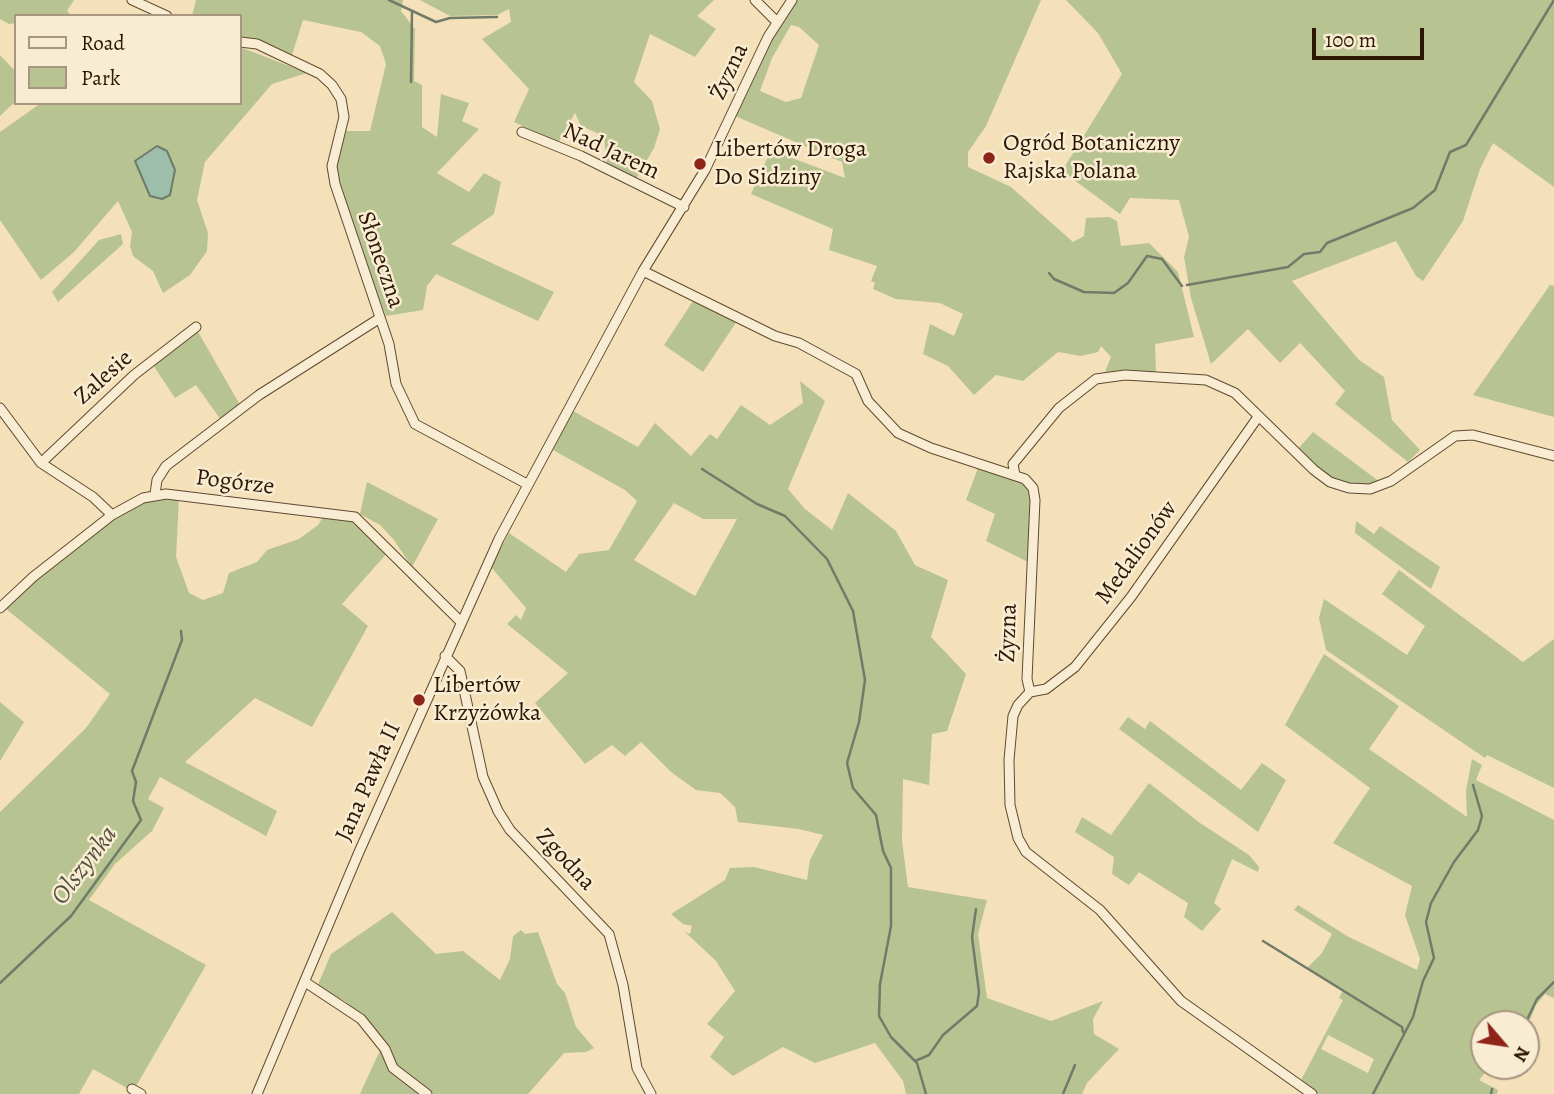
<!DOCTYPE html>
<html>
<head>
<meta charset="utf-8">
<style>
	body { margin:0 }
	#map { position:relative; width:1554px; height:1094px; overflow:hidden; background:#f4e1b9; font-family:Alegreya,serif }
	canvas { display:block }
	.legend { position:absolute; left:14px; top:14px; width:228px; height:91px; box-sizing:border-box; background:#f8ecd2; border:2px solid #a79680; margin:0; padding:9px 12px; list-style:none; font-size:21px; color:#2e1605 }
	.legend li { display:flex; align-items:center; gap:14px; height:35px }
	.legend b { width:35px; border:2px solid #a79680 }
	.north { position:absolute; left:1470px; top:1010px; width:70px; height:70px; box-sizing:border-box; background:#f8ecd2; border:2px solid #a79680; border-radius:50%; rotate:119deg; font-size:19px; font-weight:700; line-height:28px; text-align:center; color:#2e1605 }
	.north::after { content:''; display:block; margin:auto; width:24px; height:32px; background:#8f2418; clip-path:polygon(50% 0,100% 100%,50% 72%,0 100%) }
	.scale { position:absolute; left:1312px; top:28px; width:112px; height:32px; box-sizing:border-box; border:4px solid #2e1605; border-top:0; padding-left:9px; font-size:21px; line-height:24px; white-space:nowrap; color:#2e1605; -webkit-text-stroke:5px #f8ecd2; paint-order:stroke }
</style>
</head>
<body>
<div id="map">
<canvas width="1554" height="1094"></canvas>
<ul class="legend">
<li><b style="height:9px;background:#f8ecd2"></b>Road</li>
<li><b style="height:19px;background:#b8c392"></b>Park</li>
</ul>
<div class="north">N</div>
<div class="scale">100 m</div>
</div>
<script>
const context = document.querySelector('canvas').getContext('2d');
context.lineJoin = 'round';
function fillPath(path, color) {
  context.fillStyle = color;
  context.fill(path, 'evenodd');
}
function shape(rows) {
  const path = new Path2D();
  for (const r of rows) {
    path.moveTo(r[0], r[1]);
    for (let i = 2; i < r.length; i += 2) path.lineTo(r[i], r[i + 1]);
  }
  return path;
}
function trace(path, color, width, dash) {
  context.strokeStyle = color;
  context.lineWidth = width;
  context.lineCap = dash ? 'butt' : 'round';
  context.setLineDash(dash || []);
  context.stroke(path);
}
function write(font, color, halo, rows, align = 'center') {
  context.font = font + ' Alegreya,serif';
  context.lineWidth = 5;
  context.setLineDash([]);
  context.textBaseline = 'middle';
  context.strokeStyle = halo;
  context.fillStyle = color;
  for (const [text, x, y, turn = 0] of rows) {
    context.save();
    context.translate(x, y);
    context.rotate((+turn || 0) * Math.PI / 180);
    context.textAlign = isNaN(turn) ? turn : align;
    if (halo) context.strokeText(text, 0, 0);
    context.fillText(text, 0, 0);
    context.restore();
  }
}
const green = shape([
	[0,0,74,0,67,11,72,16,16,16,16,23,9,24,0,19],
	[196,0,403,0,401,11,415,29,414,81,422,85,422,127,437,137,441,94,469,103,462,121,479,129,437,173,469,192,484,173,501,182,494,214,451,244,554,292,538,321,436,274,427,286,423,310,386,316,338,191,336,167,344,131,370,131,386,64,380,46,361,32,303,20,291,58,240,39,240,16,192,16],
	[420,0,714,0,697,16,716,29,695,57,650,34,634,82,652,101,660,129,654,148,636,179,607,165,604,136,581,126,575,113,558,143,514,122,529,89,482,39,511,22,509,9,497,15,450,16],
	[795,0,1041,0,986,126,968,152,968,167,1011,187,1073,242,1084,236,1086,218,1109,217,1117,221,1121,246,1149,243,1178,272,1194,337,1155,344,1156,372,1105,372,1111,357,1101,346,1098,352,1081,356,1058,352,1023,381,996,375,974,395,948,366,923,354,930,324,954,336,963,314,940,303,896,299,873,289,875,283,871,281,877,266,829,250,833,229,751,194,771,150,845,178,842,162,735,116,765,53],
	[791,25,799,27,819,45,801,98,786,102,760,91,772,58],
	[1066,0,1554,0,1554,187,1493,143,1480,169,1463,221,1423,281,1416,276,1396,241,1292,281,1359,360,1384,377,1392,420,1420,450,1408,462,1335,404,1345,391,1300,343,1280,363,1248,329,1211,364,1191,298,1184,257,1189,237,1179,200,1130,198,1120,214,1062,171,1122,74,1098,33],
	[240,47,307,73,272,84,205,162,197,200,208,233,207,251,190,275,163,293,153,271,133,256,130,246,132,232,118,201,74,252,41,280,0,220,0,132,41,103,240,103],
	[0,55,16,72,16,101,0,116],
	[121,234,123,244,58,302,52,292,99,240],
	[1550,285,1554,286,1554,417,1473,395],
	[695,298,737,321,703,372,664,345],
	[197,330,240,405,221,420,196,385,175,398,153,365],
	[800,381,825,401,788,489,805,509,832,530,848,493,896,531,915,565,948,580,931,637,966,674,947,731,932,734,929,785,903,779,902,841,908,887,987,900,978,934,987,998,1051,1021,1103,1001,1093,1019,1094,1034,1119,1049,1087,1083,1082,1094,906,1094,903,1081,875,1043,815,1063,783,1047,733,1076,710,1057,724,1037,707,1024,735,991,716,961,684,931,690,934,692,926,683,924,671,914,725,880,730,868,754,867,807,880,810,860,823,835,799,829,738,822,735,807,720,793,696,790,671,772,641,742,625,756,612,745,585,764,535,703,568,673,507,624,516,615,521,620,526,608,491,567,509,533,566,572,579,554,609,550,637,501,625,490,553,450,573,411,638,447,655,423,691,456,710,434,717,439,741,405,770,425,803,403],
	[674,503,703,519,737,519,695,596,634,560],
	[1313,432,1380,482,1356,486,1331,478,1297,450],
	[978,468,1024,482,1029,490,1032,500,1028,562,986,541,995,514,966,500],
	[367,482,438,519,412,567,394,540,380,525,360,514],
	[152,498,179,498,176,557,189,593,203,600,223,593,229,573,257,562,267,550,299,539,318,525,323,517,348,518,370,532,388,552,342,604,368,626,312,727,255,698,185,762,277,811,266,836,160,777,148,799,164,808,152,831,115,864,89,900,206,965,135,1088,130,1084,127,1088,93,1069,79,1094,0,1094,0,812,86,728,110,694,5,608,12,599,107,522],
	[1356,521,1374,534,1380,526,1440,567,1431,589,1355,533],
	[1399,570,1523,662,1554,639,1554,788,1487,755,1485,758,1326,650,1319,618,1324,599,1407,655,1425,626,1382,594],
	[1324,654,1399,706,1369,749,1467,817,1466,791,1472,759,1482,765,1476,780,1554,820,1554,998,1545,994,1536,1005,1526,1030,1526,1024,1484,1024,1484,1066,1491,1066,1479,1080,1498,1090,1497,1094,1319,1094,1300,1082,1343,1000,1339,998,1343,990,1307,968,1322,953,1332,934,1294,910,1298,905,1347,936,1417,970,1420,959,1405,915,1412,886,1333,843,1370,788,1285,725],
	[1328,1035,1374,1059,1368,1073,1321,1049],
	[0,702,24,722,0,761],
	[1128,717,1145,729,1150,721,1241,790,1262,763,1286,780,1258,832,1119,729],
	[1149,783,1200,823,1249,855,1259,867,1258,872,1232,859,1214,903,1221,909,1202,931,1184,917,1188,903,1139,872,1129,885,1112,874,1114,857,1075,832,1082,817,1111,835],
	[392,912,436,954,463,951,500,980,510,959,513,936,521,930,525,934,538,932,557,984,565,993,576,1027,594,1048,586,1052,564,1053,528,1094,434,1094,403,1076,363,1017,345,1001,317,987,331,954],
	[381,1048,399,1079,424,1094,360,1094]
]);
const water = shape([
	[157,146,167,151,175,170,170,195,162,199,150,196,135,161,157,146]
]);
const stream = shape([
	[389,0,436,22,450,18,497,17],
	[411,82,412,12],
	[1049,273,1054,279,1084,292,1114,293,1128,283,1147,256,1162,259,1182,286],
	[1187,285,1288,267,1304,254,1320,252,1327,243,1413,208,1435,190,1450,152,1466,145,1554,0],
	[702,469,757,504,785,516,827,559,853,611,865,680,859,722,847,763,853,788,876,815,883,851,891,868,891,926,880,984,879,1016,891,1037,917,1063,926,1094],
	[1263,941,1402,1027,1403,1032],
	[0,983,71,916,141,820,133,801,136,782,132,771,182,640,181,631],
	[1525,1024,1537,999,1554,982],
	[915,1061,929,1055,943,1035,977,1006,979,992,972,937,976,909],
	[1063,1094,1075,1065],
	[1373,1094,1413,1017,1423,981,1434,958,1426,922,1431,903,1454,862,1478,830,1482,816,1473,785],
	[1491,1094,1492,1089]
]);
const minor = shape([
	[132,0,167,16],
	[755,0,777,22],
	[240,42,257,44,320,74,332,85,341,99,344,117,332,166,335,184,389,344,396,384,415,424,527,484],
	[522,132,581,156,684,207],
	[643,271,775,336,799,343,856,374,868,401,898,433,931,448,1025,479,1033,488,1035,500,1027,679,1030,692,1018,705,1013,716,1009,760,1010,805,1018,838,1026,852,1100,910,1181,1001,1312,1094],
	[0,408,41,463,93,497,112,515],
	[41,463,134,375,196,327],
	[1015,475,1013,464,1059,408,1096,379,1125,375,1206,380,1235,393,1314,470,1330,482,1349,488,1370,489,1391,481,1455,436,1473,435,1554,456],
	[155,494,157,480,166,466,259,395,380,318],
	[0,608,33,577,112,515,143,498,166,494,355,517,460,621],
	[445,656,460,671,483,777,498,811,510,830,609,934,623,985,637,1068,651,1094],
	[1030,692,1046,689,1075,667,1131,597,1258,417],
	[305,982,361,1019,385,1049,393,1068,427,1094],
	[132,1089,141,1094],
	[257,1094,359,852,499,539,643,271,705,170,768,37,792,0]
]);
const markers = [
	[989,158,7,"#8f2418"],
	[700,164,7,"#8f2418"],
	[419,700,7,"#8f2418"]
];
const streetNames = [
	["Żyzna",730,72,-65],
	["Nad Jarem",611,152,25],
	["Słoneczna",380,260,71],
	["Zalesie",104,378,-42],
	["Pogórze",235,483,7],
	["Medalionów",1137,553,-54],
	["Żyzna",1009,633,-88],
	["Jana Pawła II",369,782,-66],
	["Zgodna",565,860,47]
];
const poiNames = [
	["Ogród Botaniczny",1003,144],
	["Rajska Polana",1003,172],
	["Libertów Droga",714,150],
	["Do Sidziny",714,178],
	["Libertów",433,686],
	["Krzyżówka",433,714]
];
const waterNames = [
	["Olszynka",85,866,-53]
];
fillPath(green, '#b8c392');
fillPath(water, '#9cbeab');
trace(water, '#707b69', 2);
trace(stream, '#707b69', 2.5);
trace(minor, '#604932', 11);
trace(minor, '#f8ecd2', 9);
for (const [x, y, r, color] of markers) {
  const dot = new Path2D();
  dot.arc(x, y, r, 0, 2 * Math.PI);
  context.fillStyle = color;
  context.fill(dot);
  trace(dot, '#f8ecd2', 2.5);
}
write('24px', '#2e1605', '#f8ecd2', streetNames);
write('24px', '#2e1605', '#f8ecd2', poiNames, 'left');
write('italic 26px', '#54513f', '#f8ecd2', waterNames);
</script>
</body>
</html>
